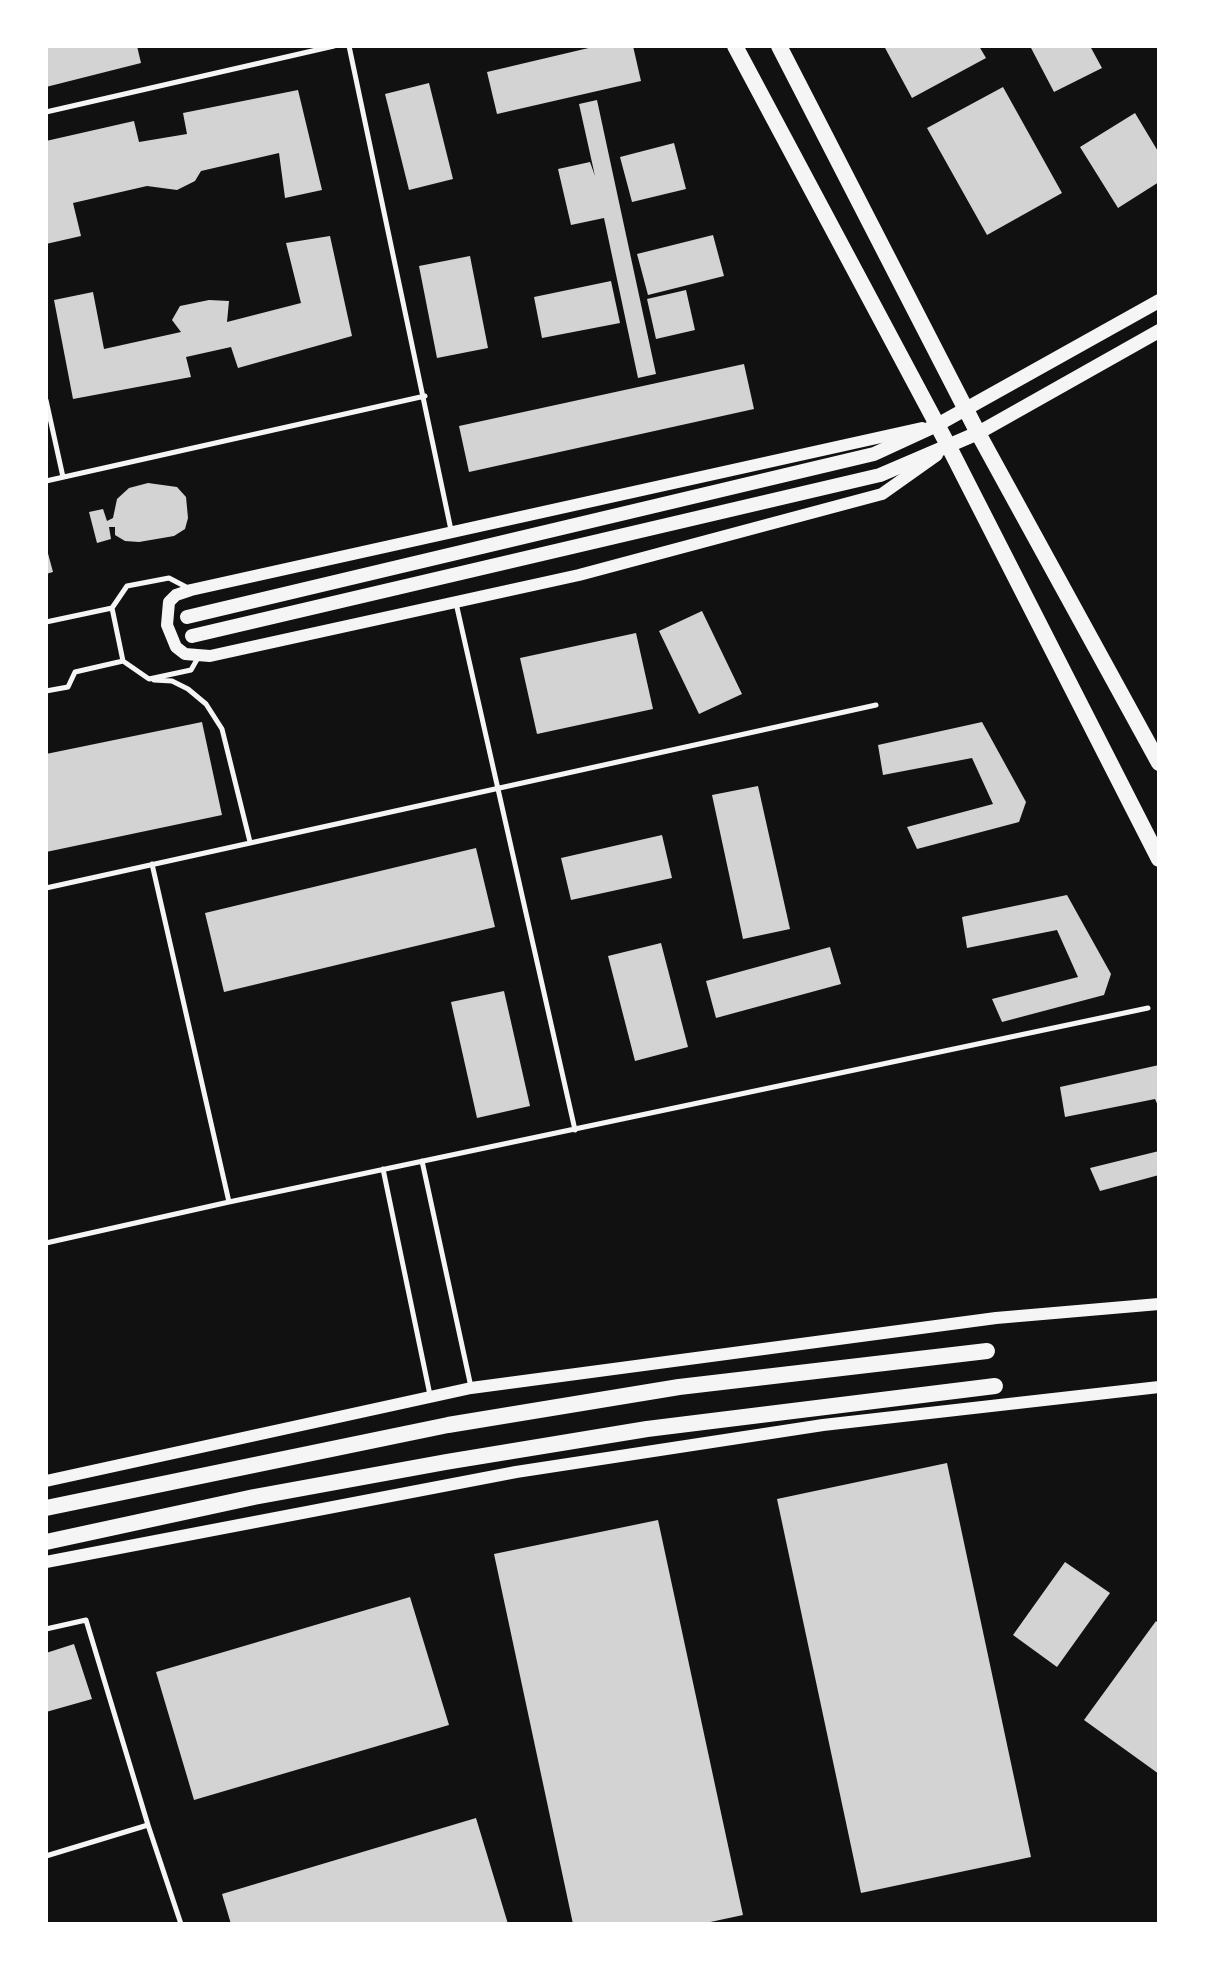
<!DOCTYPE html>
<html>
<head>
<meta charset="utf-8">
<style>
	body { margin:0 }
	#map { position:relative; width:1205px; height:1970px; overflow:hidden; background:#111; font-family:Raleway,sans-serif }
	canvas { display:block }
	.frame { position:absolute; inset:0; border:48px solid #fff; pointer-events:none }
</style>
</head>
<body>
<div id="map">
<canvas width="1205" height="1970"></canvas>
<div class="frame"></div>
</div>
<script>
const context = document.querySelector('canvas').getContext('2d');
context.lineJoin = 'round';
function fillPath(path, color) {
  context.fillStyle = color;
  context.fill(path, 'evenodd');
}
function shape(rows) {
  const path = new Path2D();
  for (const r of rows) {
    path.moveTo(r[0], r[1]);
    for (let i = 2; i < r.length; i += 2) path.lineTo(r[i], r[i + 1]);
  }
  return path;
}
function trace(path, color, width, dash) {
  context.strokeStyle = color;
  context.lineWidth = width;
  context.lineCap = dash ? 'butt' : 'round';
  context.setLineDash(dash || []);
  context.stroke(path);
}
const building = shape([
	[46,46,137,46,141,63,46,87],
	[597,46,633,46,641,81,497,114,487,72],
	[884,46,979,46,986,58,912,98],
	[1030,46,1090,46,1102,68,1054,92],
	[429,83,453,179,409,190,385,94],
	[1003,87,1062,193,987,235,927,128],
	[298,90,322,190,285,198,279,153,201,171,195,181,177,190,147,186,73,203,81,236,46,244,46,141,134,121,139,142,187,134,183,113],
	[597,100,656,374,638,378,604,218,571,225,558,169,590,162,595,176,579,104],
	[1135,113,1159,153,1159,182,1118,208,1080,147],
	[674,143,686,189,632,202,620,157],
	[713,235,724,276,648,295,637,254],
	[330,236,352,336,238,368,231,347,186,357,191,377,73,399,54,300,93,292,104,349,181,332,172,320,180,306,209,300,229,301,227,322,301,303,286,243],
	[470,256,488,348,437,358,419,266],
	[611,281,620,323,542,338,534,297],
	[686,290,695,330,656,339,647,299],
	[744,364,754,409,469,472,459,426],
	[148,483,177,487,186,497,188,518,185,529,174,536,139,542,125,541,115,535,115,527,109,527,111,539,97,543,89,512,103,509,107,521,113,518,117,499,129,488],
	[46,546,53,572,46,574],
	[702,611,742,694,699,714,659,631],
	[636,633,653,709,537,734,520,658],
	[202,722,222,815,46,852,46,754],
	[982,722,1026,802,1019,822,917,849,907,827,993,804,972,758,883,775,878,745],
	[758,786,790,929,743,939,712,795],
	[662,835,672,878,571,900,561,858],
	[476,848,495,927,224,992,205,913],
	[1067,895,1111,974,1104,995,1002,1022,992,999,1078,977,1057,930,967,948,962,917],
	[661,943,688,1047,635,1061,608,956],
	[830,947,841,984,716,1018,706,981],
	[504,991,530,1106,477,1118,451,1002],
	[1159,1065,1159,1108,1155,1099,1065,1117,1060,1087],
	[1159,1151,1159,1175,1100,1191,1090,1168],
	[947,1463,1031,1857,861,1893,777,1499],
	[658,1520,743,1915,701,1924,573,1924,494,1554],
	[1065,1562,1110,1593,1057,1667,1013,1635],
	[410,1597,449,1725,194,1800,156,1672],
	[1156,1621,1159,1624,1159,1774,1084,1720],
	[74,1644,92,1699,46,1712,46,1653],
	[476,1818,508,1924,231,1924,222,1894]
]);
const service = shape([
	[349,46,451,530],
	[46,112,334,46],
	[46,400,63,477],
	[46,481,425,396],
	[190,589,169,578,127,586,112,608,123,661,149,679,191,670,199,656],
	[456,603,575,1130],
	[46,622,112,608],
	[154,680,172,681,188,689,206,704,222,729,250,842],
	[46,691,68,687,75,672,123,661],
	[152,864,229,1202],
	[46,888,876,705],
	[422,1161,471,1387],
	[383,1169,430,1395],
	[46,1243,229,1202,1148,1008],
	[46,1629,86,1620,148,1825,46,1856],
	[148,1825,181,1924]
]);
const tertiary = shape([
	[922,428,191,590,176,595,169,602,167,625,176,647,185,654,210,656,579,575,882,494,937,455],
	[46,1481,471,1388,996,1318,1159,1304],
	[46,1562,516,1472,823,1425,1159,1387]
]);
const secondary = shape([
	[187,617,874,454,937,425,1159,301],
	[192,636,880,475,978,433,1159,331]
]);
const primary = shape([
	[735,46,949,447,1159,859],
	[779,46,978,433,1159,763],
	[46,1508,448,1425,679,1387,987,1351],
	[46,1542,254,1497,446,1462,647,1429,995,1386]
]);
fillPath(building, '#d3d3d3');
trace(service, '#f5f5f5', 5);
trace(tertiary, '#f5f5f5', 12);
trace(secondary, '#f5f5f5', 14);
trace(primary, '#f5f5f5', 16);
</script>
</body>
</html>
